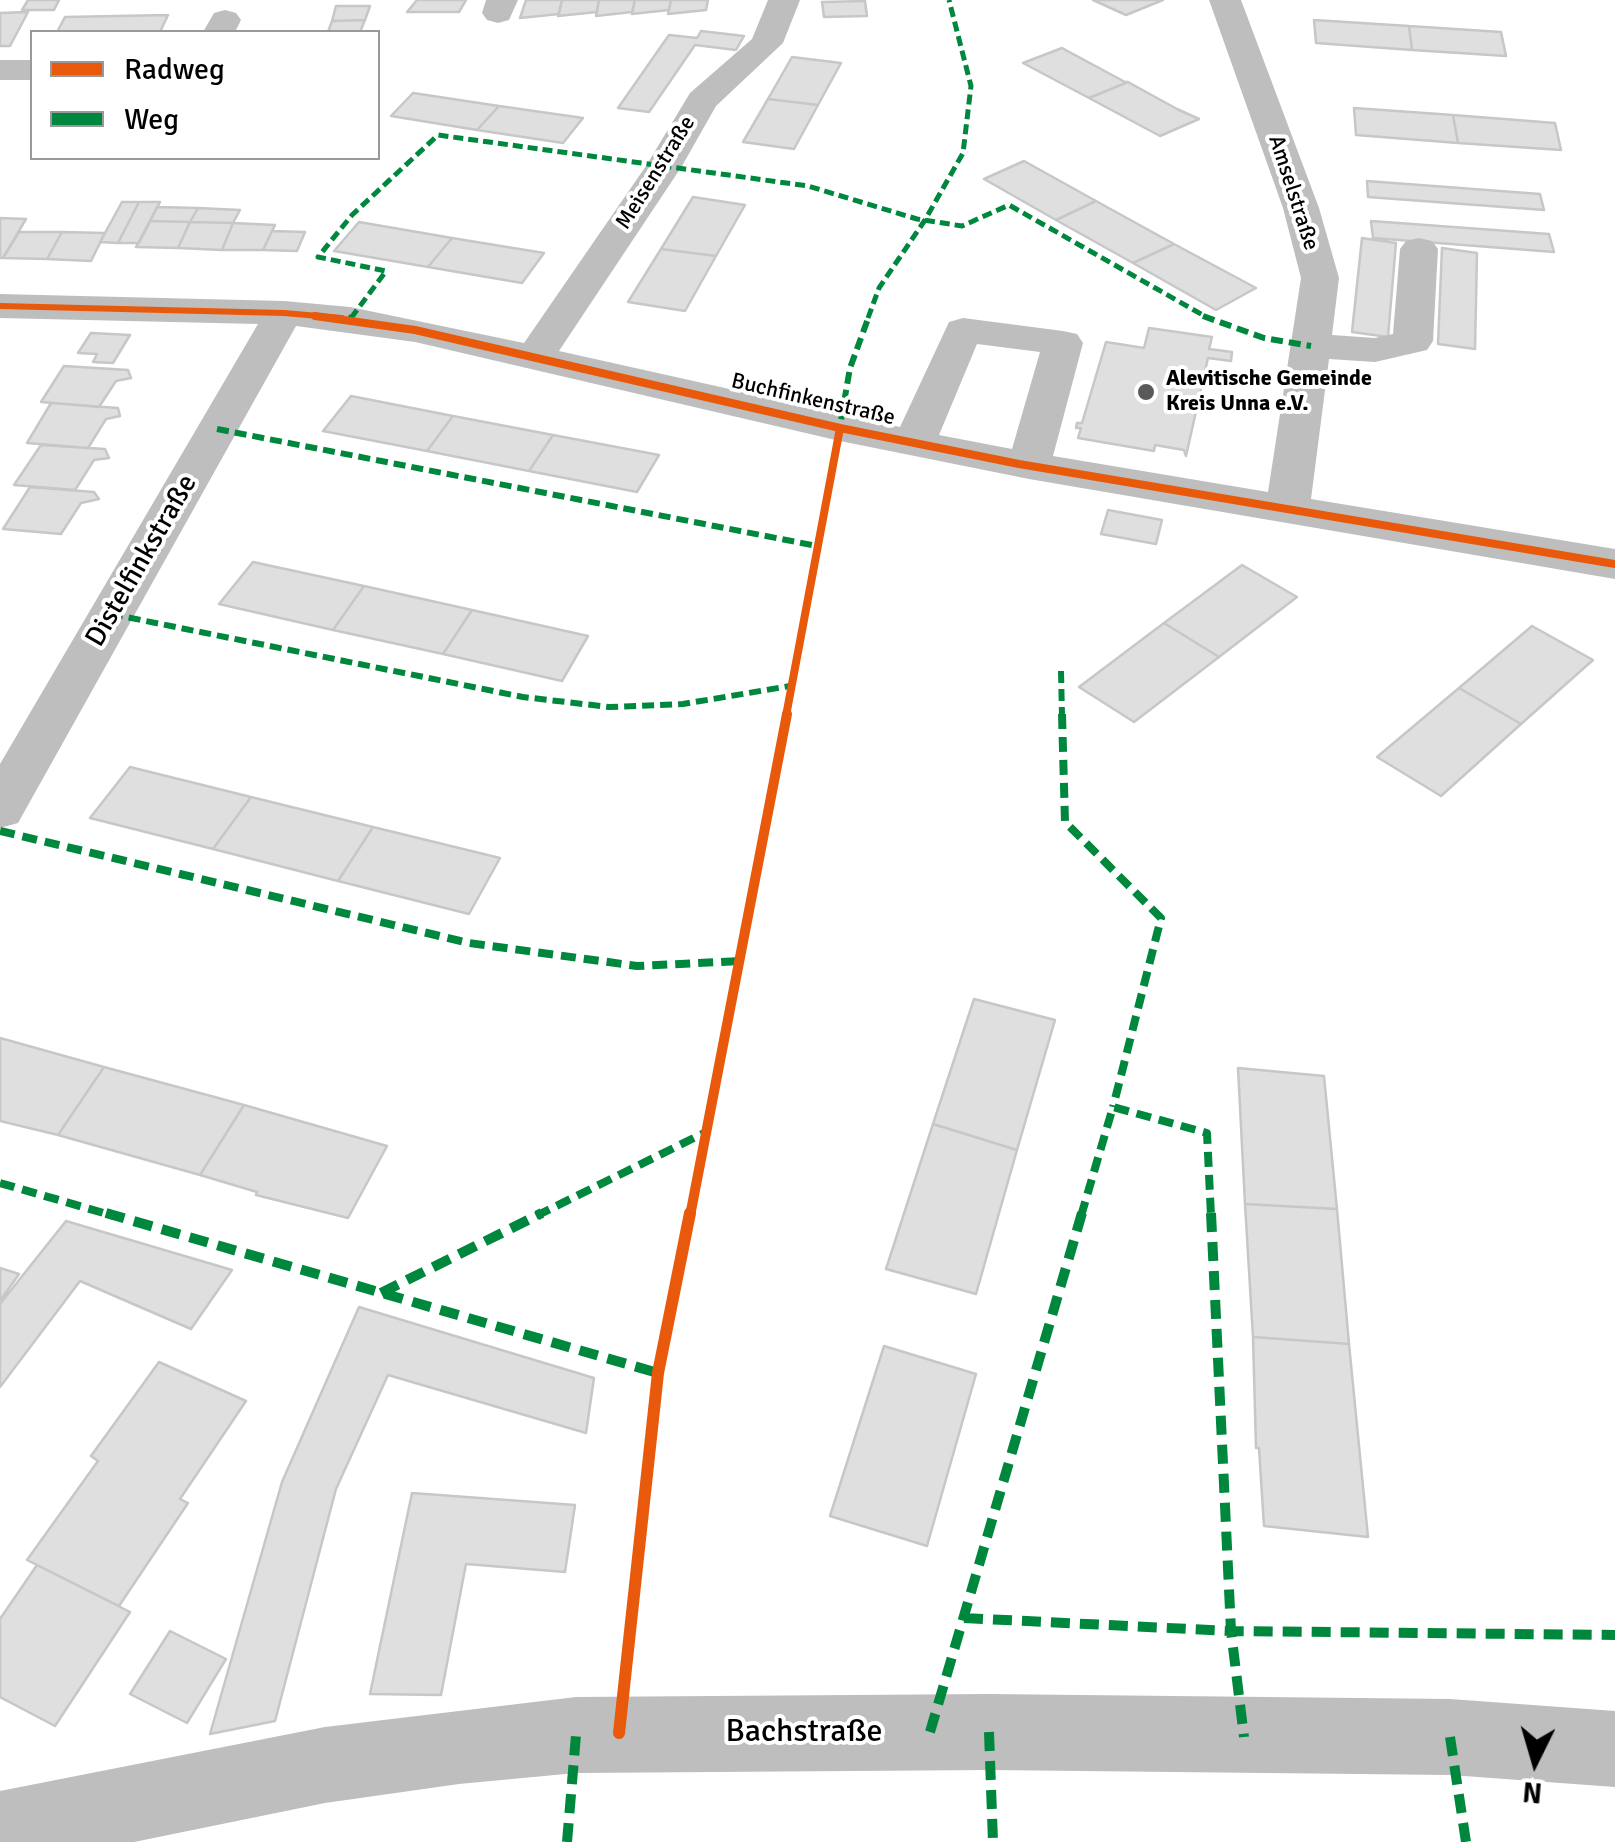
<!DOCTYPE html>
<html>
<head>
<meta charset="utf-8">
<style>
	body { margin:0 }
	#map { position:relative; width:1615px; height:1842px; overflow:hidden; background:#fff; font-family:Signika,sans-serif }
	canvas { display:block }
	.legend { position:absolute; left:30px; top:30px; width:350px; height:130px; box-sizing:border-box; background:#fff; border:2px solid #999; margin:0; padding:12px 18px; list-style:none; font-size:30px; color:#000 }
	.legend li { display:flex; align-items:center; gap:20px; height:50px }
	.legend b { width:50px; border:2px solid #999 }
	.north { position:absolute; left:1485px; top:1712px; width:100px; height:100px; -webkit-text-stroke:8px #fff; paint-order:stroke; rotate:185deg; font-size:28px; font-weight:700; line-height:40px; text-align:center; color:#000 }
	.north::after { content:''; display:block; margin:auto; width:35px; height:45px; background:#000; clip-path:polygon(50% 0,100% 100%,50% 72%,0 100%) }
</style>
</head>
<body>
<div id="map">
<canvas width="1615" height="1842"></canvas>
<ul class="legend">
<li><b style="height:12px;background:#e8590c"></b>Radweg</li>
<li><b style="height:12px;background:#00873e"></b>Weg</li>
</ul>
<div class="north">N</div>
</div>
<script>
const context = document.querySelector('canvas').getContext('2d');
context.lineJoin = 'round';
function fillPath(path, color) {
  context.fillStyle = color;
  context.fill(path, 'evenodd');
}
function shape(rows) {
  const path = new Path2D();
  for (const r of rows) {
    path.moveTo(r[0], r[1]);
    for (let i = 2; i < r.length; i += 2) path.lineTo(r[i], r[i + 1]);
  }
  return path;
}
function trace(path, color, width, dash) {
  context.strokeStyle = color;
  context.lineWidth = width;
  context.lineCap = dash ? 'butt' : 'round';
  context.setLineDash(dash || []);
  context.stroke(path);
}
function write(font, color, halo, rows, align = 'center') {
  context.font = font + ' Signika,sans-serif';
  context.lineWidth = 8;
  context.setLineDash([]);
  context.textBaseline = 'middle';
  context.strokeStyle = halo;
  context.fillStyle = color;
  for (const [text, x, y, turn = 0] of rows) {
    context.save();
    context.translate(x, y);
    context.rotate((+turn || 0) * Math.PI / 180);
    context.textAlign = isNaN(turn) ? turn : align;
    if (halo) context.strokeText(text, 0, 0);
    context.fillText(text, 0, 0);
    context.restore();
  }
}
const building = shape([
	[28,0,59,0,54,10,22,10,28,0],
	[417,0,466,0,459,12,407,12,417,0],
	[526,0,562,0,559,14,520,18,526,0],
	[562,0,599,0,597,12,558,16,562,0],
	[599,0,635,0,632,12,596,16,599,0],
	[635,0,671,0,669,10,632,14,635,0],
	[671,0,708,0,706,10,668,14,671,0],
	[1093,0,1163,0,1126,15,1093,0],
	[865,1,867,16,824,17,822,2,865,1],
	[336,6,370,6,365,20,332,21,336,6],
	[28,12,10,46,0,46,0,13,28,12],
	[168,15,160,32,57,32,65,17,168,15],
	[365,20,360,32,328,32,332,21,365,20],
	[1314,20,1409,26,1412,50,1316,43,1314,20],
	[1409,26,1501,32,1506,56,1412,50,1409,26],
	[701,31,744,36,736,50,695,45,649,112,618,108,669,35,697,38,701,31],
	[1062,48,1125,82,1128,82,1089,98,1023,63,1062,48],
	[792,57,841,63,818,105,768,99,792,57],
	[1128,82,1177,109,1199,119,1160,136,1089,98,1128,82],
	[413,93,499,106,477,130,391,116,413,93],
	[768,99,818,105,794,149,743,142,768,99],
	[499,106,583,118,563,143,477,130,499,106],
	[1354,108,1453,115,1458,143,1356,135,1354,108],
	[1453,115,1555,123,1561,150,1458,143,1453,115],
	[1024,161,1096,201,1056,220,984,179,1024,161],
	[1367,181,1540,194,1544,210,1368,197,1367,181],
	[693,197,745,205,716,256,661,249,693,197],
	[1096,201,1174,244,1133,263,1056,220,1096,201],
	[122,202,139,202,118,243,100,242,122,202],
	[139,202,160,202,139,243,118,243,139,202],
	[157,207,198,208,190,222,150,221,157,207],
	[198,208,240,210,233,223,190,222,198,208],
	[0,218,26,219,3,258,0,258,0,218],
	[150,221,190,222,178,248,136,247,150,221],
	[1371,221,1549,234,1554,252,1373,238,1371,221],
	[190,222,233,223,222,250,178,248,190,222],
	[359,222,452,238,428,267,334,251,359,222],
	[233,223,275,225,263,250,222,250,233,223],
	[272,231,305,232,297,251,263,250,272,231],
	[19,232,62,232,47,259,3,258,19,232],
	[62,232,105,233,91,261,47,259,62,232],
	[452,238,544,253,522,283,428,267,452,238],
	[1362,238,1396,243,1388,337,1352,332,1362,238],
	[1174,244,1256,288,1216,310,1133,263,1174,244],
	[1442,248,1477,253,1475,349,1438,344,1442,248],
	[661,249,716,256,685,311,628,302,661,249],
	[1149,328,1212,337,1209,349,1232,352,1231,361,1208,358,1186,456,1184,450,1155,445,1154,451,1078,438,1081,428,1076,428,1077,423,1082,423,1106,342,1144,348,1149,328],
	[91,333,130,335,113,363,93,362,97,354,78,353,91,333],
	[64,366,128,370,131,378,116,381,99,407,41,402,64,366],
	[351,396,453,416,427,451,323,431,351,396],
	[51,403,118,408,120,416,106,419,88,448,27,443,51,403],
	[453,416,553,435,529,471,427,451,453,416],
	[553,435,659,455,637,492,529,471,553,435],
	[41,445,105,449,109,458,94,460,75,490,14,485,41,445],
	[30,487,94,492,99,499,81,503,61,534,3,529,30,487],
	[1108,510,1162,520,1156,544,1101,534,1108,510],
	[253,562,364,586,333,630,219,604,253,562],
	[1242,565,1297,597,1219,657,1164,623,1242,565],
	[364,586,472,610,443,654,333,630,364,586],
	[472,610,588,636,562,681,443,654,472,610],
	[1164,623,1219,657,1134,722,1079,687,1164,623],
	[1532,626,1593,660,1521,724,1459,688,1532,626],
	[1459,688,1521,724,1441,796,1377,757,1459,688],
	[130,767,251,797,213,849,90,818,130,767],
	[251,797,373,827,338,881,213,849,251,797],
	[373,827,500,858,469,914,338,881,373,827],
	[974,999,1055,1020,1017,1150,933,1124,974,999],
	[0,1038,104,1067,58,1135,0,1121,0,1038],
	[104,1067,244,1105,200,1175,58,1135,104,1067],
	[1238,1068,1324,1076,1337,1209,1245,1204,1238,1068],
	[244,1105,387,1146,348,1218,256,1195,257,1192,200,1175,244,1105],
	[933,1124,1017,1150,976,1294,886,1269,933,1124],
	[1245,1204,1337,1209,1349,1344,1253,1337,1245,1204],
	[66,1221,232,1270,191,1329,80,1281,0,1387,0,1304,66,1221],
	[0,1268,19,1274,0,1301,0,1268],
	[359,1307,594,1378,586,1433,388,1375,336,1489,275,1721,210,1734,282,1482,359,1307],
	[1253,1337,1349,1344,1368,1537,1264,1526,1259,1448,1256,1448,1253,1337],
	[884,1346,976,1374,927,1546,830,1516,884,1346],
	[159,1362,246,1401,180,1499,188,1503,119,1606,27,1560,98,1461,91,1456,159,1362],
	[412,1493,575,1505,565,1572,466,1564,441,1695,370,1694,412,1493],
	[37,1565,130,1612,55,1726,0,1697,0,1619,37,1565],
	[170,1631,226,1659,187,1723,130,1694,170,1631]
]);
const minor = shape([
	[486,0,518,0,509,20,498,23,487,20,482,13,486,0],
	[768,0,800,0,783,43,716,106,682,166,559,351,900,427,949,322,963,318,1063,331,1077,334,1083,343,1053,456,1268,492,1301,278,1283,208,1209,0,1241,0,1319,208,1339,278,1332,335,1375,338,1393,334,1400,249,1406,241,1419,238,1432,241,1438,249,1433,341,1427,350,1375,362,1329,359,1311,499,1615,549,1615,579,1029,479,840,441,415,342,296,326,18,823,0,828,0,764,258,324,0,318,0,294,284,301,350,307,524,343,646,166,690,93,752,39,768,0],
	[977,344,1040,352,1012,449,939,435,977,344],
	[225,10,236,13,241,20,235,32,203,32,214,13,225,10],
	[0,60,32,60,32,80,0,80,0,60],
	[989,1694,1450,1699,1615,1711,1615,1787,1450,1775,989,1770,576,1773,459,1784,325,1803,134,1842,0,1842,0,1791,325,1727,576,1697,989,1694]
]);
const quietFar3 = shape([
	[351,318,386,271,318,257,352,215,438,135,808,186,917,219,962,226,1009,205,1208,318],
	[868,318,879,288,925,220,963,153,971,86,949,0]
]);
const quietFar2 = shape([
	[1203,316,1264,338,1311,346],
	[350,319,352,316],
	[217,429,817,546],
	[838,437,850,368,869,316],
	[111,614,523,697,609,707,683,704,790,686],
	[1061,671,1062,716]
]);
const quietFar1 = shape([
	[1062,714,1065,822,1161,918,1113,1107],
	[0,831,469,943,637,966,740,961],
	[0,1183,114,1216],
	[536,1216,706,1132],
	[1081,1216,1113,1107,1207,1133,1211,1216]
]);
const quiet = shape([
	[106,1213,658,1373],
	[1211,1213,1231,1631,1244,1737],
	[381,1293,542,1213],
	[964,1618,1231,1631,1615,1635],
	[930,1732,1082,1213],
	[989,1732,993,1842],
	[1450,1737,1466,1842],
	[567,1842,576,1735]
]);
const cyclewayFar3 = shape([
	[0,306,284,313,342,318]
]);
const cyclewayFar2 = shape([
	[315,316,415,330,840,428,1019,464,1615,564],
	[786,716,840,428]
]);
const cyclewayFar1 = shape([
	[690,1216,787,714]
]);
const cycleway = shape([
	[619,1733,658,1373,690,1213]
]);
const markers = [
	[1146,392,10,"#595959"]
];
const farStreetnames = [
	["Meisenstraße",656,173,-58],
	["Amselstraße",1293,193,72],
	["Buchfinkenstraße",813,400,13]
];
const farPoinames = [
	["Alevitische Gemeinde",1166,379],
	["Kreis Unna e.V.",1166,404]
];
const streetNames = [
	["Distelfinkstraße",142,561,-60]
];
const nearStreetnames = [
	["Bachstraße",804,1733]
];
fillPath(building, '#dfdfdf');
trace(building, '#c7c7c7', 2.5);
fillPath(minor, '#bebebe');
trace(quietFar3, '#00873e', 5, [10, 5]);
trace(quietFar2, '#00873e', 6, [12, 6]);
trace(quietFar1, '#00873e', 8, [15, 8]);
trace(quiet, '#00873e', 10, [19, 10]);
trace(cyclewayFar3, '#e8590c', 6);
trace(cyclewayFar2, '#e8590c', 8);
trace(cyclewayFar1, '#e8590c', 10);
trace(cycleway, '#e8590c', 12);
for (const [x, y, r, color] of markers) {
  const dot = new Path2D();
  dot.arc(x, y, r, 0, 2 * Math.PI);
  context.fillStyle = color;
  context.fill(dot);
  trace(dot, '#fff', 4);
}
write('22px', '#000', '#fff', farStreetnames);
write('bold 22px', '#000', '#fff', farPoinames, 'left');
write('28px', '#000', '#fff', streetNames);
write('32px', '#000', '#fff', nearStreetnames);
</script>
</body>
</html>
